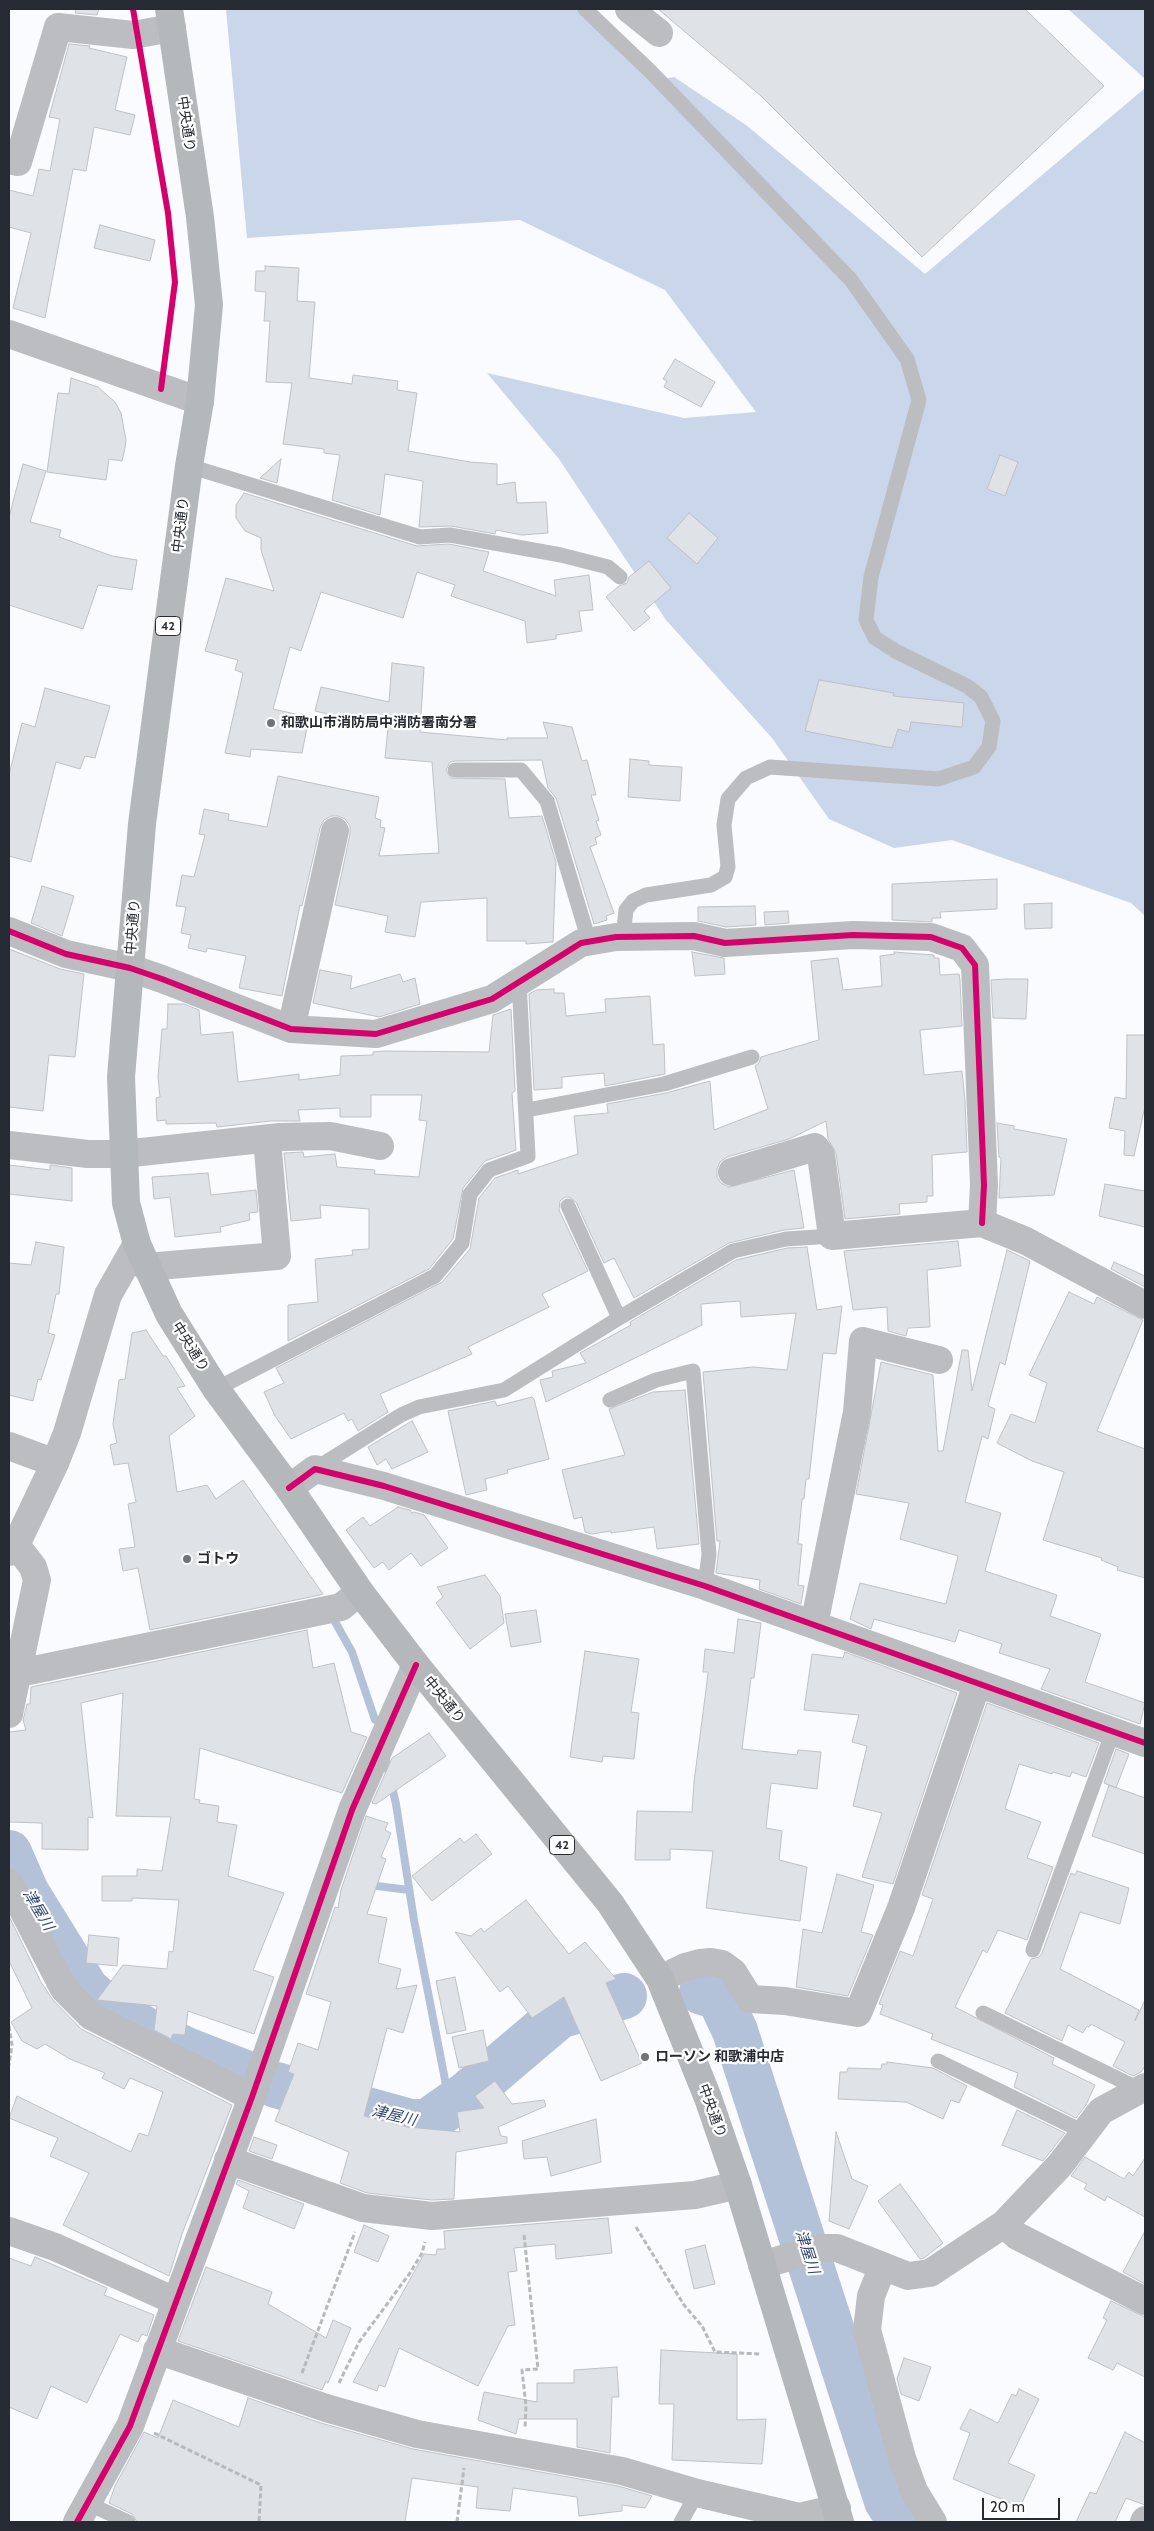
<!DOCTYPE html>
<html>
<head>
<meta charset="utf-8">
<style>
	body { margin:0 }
	#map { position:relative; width:1154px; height:2531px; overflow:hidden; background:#f9fbfe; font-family:Cabin,sans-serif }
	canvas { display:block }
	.frame { position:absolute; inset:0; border:10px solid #262b33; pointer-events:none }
	.scale { position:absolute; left:982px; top:2498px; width:78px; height:22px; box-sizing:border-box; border:2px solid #262b33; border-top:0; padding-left:6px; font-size:15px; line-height:18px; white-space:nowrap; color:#262b33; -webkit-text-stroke:4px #fff; paint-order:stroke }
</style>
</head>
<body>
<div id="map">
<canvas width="1154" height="2531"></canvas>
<div class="frame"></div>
<div class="scale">20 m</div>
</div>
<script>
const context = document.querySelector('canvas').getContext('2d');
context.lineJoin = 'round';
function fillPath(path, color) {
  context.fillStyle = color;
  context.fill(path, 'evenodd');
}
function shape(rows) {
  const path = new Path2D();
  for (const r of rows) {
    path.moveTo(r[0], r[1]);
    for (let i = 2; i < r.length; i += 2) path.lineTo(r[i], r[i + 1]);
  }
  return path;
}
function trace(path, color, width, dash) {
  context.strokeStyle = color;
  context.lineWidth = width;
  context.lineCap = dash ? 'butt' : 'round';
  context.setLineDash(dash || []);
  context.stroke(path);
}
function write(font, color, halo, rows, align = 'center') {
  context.font = font + ' Cabin,"Noto Sans JP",sans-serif';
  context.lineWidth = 4.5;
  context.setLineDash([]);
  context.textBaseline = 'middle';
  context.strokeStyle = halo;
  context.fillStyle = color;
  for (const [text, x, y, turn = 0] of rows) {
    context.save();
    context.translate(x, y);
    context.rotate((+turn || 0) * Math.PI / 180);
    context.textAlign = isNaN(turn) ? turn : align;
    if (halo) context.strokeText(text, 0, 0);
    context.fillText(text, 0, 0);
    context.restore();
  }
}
const forest = shape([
	[226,9,579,9,650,81,674,77,746,125,925,274,1145,88,1145,916,1131,903,952,840,894,848,829,819,772,738,666,620,559,459,487,373,684,418,756,412,665,290,520,220,247,238],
	[1068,9,1145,9,1145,79]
]);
const stream = shape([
	[334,1620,352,1652,375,1720],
	[386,1761,396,1804,414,1920,446,2085,467,2094],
	[369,1885,409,1890]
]);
const river = shape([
	[9,1853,26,1892,86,1989,106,2007,149,2032,186,2050,245,2073],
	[702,1992,719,1997,735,2031,887,2501,901,2522],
	[276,2085,410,2122,427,2122,467,2094,559,2016,624,1996]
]);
const building = shape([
	[76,9,99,9,97,15,75,13,76,9],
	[658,9,1025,9,1104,86,922,257,761,96,658,9],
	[69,44,90,46,89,48,127,57,115,110,135,115,130,135,94,127,86,171,73,169,45,318,13,308,31,233,9,227,9,190,33,196,39,169,50,171,60,119,49,117,69,44],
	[100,225,155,240,150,261,94,248,100,225],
	[265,266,299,268,297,301,315,302,309,378,352,384,353,375,398,381,397,390,417,393,408,451,470,462,497,464,497,485,515,482,517,503,546,502,548,533,522,535,496,530,495,534,451,526,419,527,423,481,385,474,380,515,332,500,340,455,324,453,324,449,283,444,292,383,266,382,270,321,264,321,266,292,255,291,256,271,265,271,265,266],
	[675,359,715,382,701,407,664,387,667,381,663,379,675,359],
	[71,378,98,387,115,402,121,413,126,440,125,448,122,461,109,459,106,480,47,472,58,393,69,394,71,378],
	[1000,455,1018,462,1005,496,987,489,1000,455],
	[281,459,277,483,260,478,281,459],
	[23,464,46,471,30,522,61,530,59,537,112,556,137,560,132,590,98,585,83,629,9,605,9,517,23,464],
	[244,493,417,546,449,544,489,552,483,571,556,596,554,580,589,575,593,610,579,611,582,631,556,635,556,639,527,643,525,621,451,596,455,585,417,572,403,618,321,592,301,651,290,647,273,709,309,717,302,753,251,749,250,757,225,753,243,673,235,670,238,660,205,651,226,578,274,591,261,550,261,538,245,531,236,518,236,505,244,493],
	[689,513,718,538,697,564,667,538,689,513],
	[649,561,671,588,644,611,650,618,634,631,606,597,619,586,627,583,629,577,649,561],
	[392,663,424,667,420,732,507,740,507,738,548,738,543,722,572,727,582,761,587,760,596,795,591,795,599,820,596,821,601,835,595,838,597,844,590,847,614,913,606,916,607,920,594,924,556,798,548,788,542,760,455,761,450,762,446,770,451,778,505,779,509,818,542,816,556,862,553,942,526,944,526,941,487,941,487,898,421,902,415,937,385,932,388,916,335,905,350,834,350,826,345,819,338,816,331,816,324,820,320,828,302,906,300,905,282,996,239,988,246,956,207,948,206,952,188,948,191,935,181,933,186,907,176,906,182,875,194,877,205,835,199,834,204,809,229,814,228,820,267,827,278,776,379,797,375,818,381,820,380,827,385,828,379,856,439,853,432,762,385,758,388,728,315,711,321,687,389,702,392,663],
	[819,680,894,693,893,696,964,703,962,727,911,722,909,732,898,729,892,748,805,731,819,680],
	[45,688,110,706,95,758,85,756,80,769,56,762,31,862,9,856,9,775,22,723,35,727,45,688],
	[630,759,649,761,649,765,682,767,680,801,628,797,630,759],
	[997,879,997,909,940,912,941,918,932,918,932,922,892,920,892,884,997,879],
	[42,886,74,896,62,936,31,923,42,886],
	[1052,903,1052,928,1025,929,1024,904,1052,903],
	[755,906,756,925,726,927,698,921,698,907,755,906],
	[788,911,789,923,765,925,764,912,788,911],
	[9,949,60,969,84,974,75,1057,49,1055,43,1111,9,1107,9,949],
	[692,952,724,958,725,974,695,976,692,952],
	[894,952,934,955,934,958,939,958,940,975,959,974,960,980,962,1026,920,1030,924,1075,962,1071,965,1100,967,1152,932,1155,933,1196,927,1196,927,1202,899,1204,900,1214,845,1219,836,1153,828,1139,826,1121,789,1139,727,1157,720,1162,717,1169,717,1177,721,1183,729,1187,794,1170,804,1228,784,1230,729,1243,634,1298,614,1258,604,1263,576,1202,569,1197,565,1197,560,1201,559,1210,588,1271,542,1294,549,1307,468,1347,472,1354,380,1394,388,1412,358,1431,352,1419,348,1421,344,1413,291,1439,275,1416,264,1392,284,1383,276,1368,442,1282,470,1249,479,1198,495,1178,518,1170,518,1174,578,1154,574,1116,608,1113,607,1104,666,1093,710,1081,714,1130,768,1109,755,1066,759,1063,761,1057,819,1040,811,961,838,958,843,990,882,986,880,956,895,954,894,952],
	[320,970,352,976,350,989,400,974,403,982,415,978,420,1004,379,1017,313,1003,320,970],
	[1006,979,1028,979,1026,1019,993,1018,991,980,1006,979],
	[554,989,554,993,564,993,566,1016,606,1012,605,999,650,996,653,1045,664,1044,665,1074,605,1086,604,1073,562,1077,562,1088,534,1090,529,994,536,990,554,989],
	[168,1004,184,1004,199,1010,201,1035,233,1032,238,1082,299,1074,299,1080,340,1075,341,1056,373,1055,373,1052,384,1051,489,1052,493,1015,511,1009,515,1091,512,1093,516,1150,485,1161,463,1188,453,1239,429,1269,288,1341,288,1305,318,1302,315,1259,353,1255,352,1250,369,1249,369,1209,320,1205,321,1218,291,1221,284,1153,303,1152,304,1157,335,1154,337,1167,375,1170,374,1174,419,1177,427,1121,419,1120,422,1095,371,1095,371,1117,340,1117,340,1108,298,1110,300,1121,271,1121,217,1127,216,1123,166,1124,166,1120,157,1121,156,1098,160,1097,158,1077,162,1029,167,1029,168,1004],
	[1127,1035,1145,1035,1145,1106,1134,1156,1124,1155,1125,1131,1109,1128,1115,1097,1126,1099,1127,1035],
	[997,1123,1014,1126,1014,1129,1067,1139,1054,1195,999,1198,1001,1158,999,1157,997,1123],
	[9,1165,50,1170,50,1165,72,1168,72,1201,9,1194,9,1165],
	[208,1173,211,1195,256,1190,258,1212,249,1213,250,1220,220,1227,221,1232,175,1237,170,1197,154,1199,152,1177,208,1173],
	[1105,1184,1145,1191,1145,1227,1099,1216,1105,1184],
	[958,1241,961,1266,927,1270,930,1327,908,1328,906,1336,888,1331,887,1307,853,1310,844,1251,958,1241],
	[36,1242,64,1247,59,1294,56,1294,48,1333,55,1335,41,1380,38,1379,33,1401,9,1395,9,1263,31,1265,36,1242],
	[807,1247,817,1310,842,1306,836,1354,823,1353,809,1479,806,1479,804,1499,802,1499,798,1544,802,1544,798,1585,804,1586,801,1604,759,1589,760,1580,716,1573,720,1541,717,1541,703,1372,753,1367,787,1370,796,1313,741,1317,740,1301,701,1304,702,1325,546,1402,540,1380,553,1377,552,1371,586,1363,580,1353,631,1325,630,1322,736,1260,787,1248,807,1247],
	[1007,1250,1030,1261,1005,1365,1000,1362,988,1406,995,1409,988,1439,982,1436,965,1502,1001,1513,985,1571,1057,1595,1050,1616,1101,1634,1085,1682,1145,1703,1140,1724,1041,1689,1050,1669,999,1653,1002,1644,959,1630,955,1642,874,1619,871,1629,850,1619,860,1583,946,1604,958,1556,900,1539,909,1503,856,1494,881,1362,933,1375,938,1451,943,1451,962,1350,968,1350,972,1391,1007,1250],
	[1114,1262,1145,1276,1145,1287,1111,1269,1114,1262],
	[1069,1292,1094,1304,1097,1297,1143,1320,1097,1431,1145,1449,1145,1578,1117,1570,1118,1567,1101,1560,1102,1558,1043,1540,1064,1472,1032,1461,997,1443,1011,1414,1035,1423,1047,1383,1029,1375,1069,1292],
	[146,1330,163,1356,166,1356,185,1386,177,1388,195,1416,169,1436,177,1492,207,1485,216,1499,243,1480,323,1594,320,1595,150,1630,138,1568,123,1571,119,1549,135,1547,128,1504,136,1502,128,1463,114,1465,110,1445,117,1443,113,1424,119,1380,125,1379,132,1333,146,1330],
	[685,1390,699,1544,657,1549,654,1527,611,1533,611,1531,592,1534,585,1532,582,1517,574,1519,562,1470,625,1455,609,1409,653,1392,685,1390],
	[532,1397,534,1399,549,1459,507,1470,508,1473,485,1479,487,1490,466,1495,448,1411,495,1401,497,1406,532,1397],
	[412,1421,428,1452,392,1469,386,1459,377,1465,368,1447,412,1421],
	[398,1507,410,1510,412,1513,414,1512,424,1515,448,1548,421,1566,411,1553,389,1570,383,1562,374,1568,346,1530,363,1517,370,1526,398,1507],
	[485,1575,500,1596,504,1623,470,1649,436,1603,443,1597,437,1587,485,1575],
	[536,1610,541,1642,511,1647,505,1614,536,1610],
	[738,1619,761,1623,754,1678,751,1678,742,1749,797,1755,798,1750,821,1752,817,1789,771,1783,766,1828,782,1831,779,1860,807,1867,800,1921,706,1908,713,1851,670,1849,670,1860,635,1860,637,1811,692,1812,694,1782,707,1682,708,1672,703,1672,705,1649,734,1653,738,1619],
	[307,1630,313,1668,334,1663,351,1732,367,1737,342,1793,200,1748,194,1799,200,1800,199,1803,219,1806,217,1822,237,1825,228,1876,284,1893,253,1970,274,1977,254,2034,188,2011,185,2035,173,2034,171,2039,154,2030,157,2006,97,2000,123,1965,167,1969,169,1951,173,1952,179,1900,132,1898,132,1901,102,1901,102,1876,137,1876,137,1869,162,1871,171,1817,116,1816,123,1693,81,1703,93,1818,88,1817,88,1850,42,1849,42,1823,9,1822,9,1732,26,1730,23,1720,27,1704,30,1704,31,1687,307,1630],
	[585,1651,639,1659,631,1712,639,1713,634,1759,603,1756,602,1762,570,1757,585,1651],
	[845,1652,957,1693,893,1884,862,1877,882,1813,853,1806,867,1746,852,1742,859,1715,804,1710,812,1654,843,1658,845,1652],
	[987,1703,1099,1743,1086,1777,1072,1772,1070,1777,1053,1772,1052,1774,1019,1764,1005,1809,1041,1822,1027,1858,1053,1867,1027,1940,998,1930,987,1953,983,1950,955,2007,1054,2058,1052,2064,1095,2085,1086,2105,1076,2118,1014,2087,1018,2073,931,2039,933,2034,880,2014,883,2005,879,2004,900,1951,913,1956,933,1899,922,1895,987,1703],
	[429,1733,446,1756,376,1804,372,1803,392,1758,429,1733],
	[1116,1749,1129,1754,1116,1788,1104,1783,1116,1749],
	[1109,1785,1145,1798,1145,1854,1092,1836,1109,1785],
	[366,1816,388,1823,385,1830,391,1833,381,1857,386,1859,367,1914,387,1918,378,1963,401,1969,396,1989,417,1985,403,2033,387,2028,364,2116,408,2127,460,2132,457,2112,484,2108,475,2096,495,2081,512,2104,544,2100,546,2106,498,2127,501,2136,507,2137,507,2143,456,2152,454,2199,432,2200,367,2193,340,2183,349,2152,275,2121,294,2074,288,2072,298,2043,318,2050,331,2002,306,1994,335,1907,338,1908,341,1890,366,1816],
	[476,1834,492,1854,432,1901,412,1876,460,1838,464,1843,476,1834],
	[1077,1871,1129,1888,1120,1924,1080,1912,1060,1969,1139,2010,1135,2021,1145,2000,1145,2066,1141,2072,1133,2076,1113,2066,1125,2042,1091,2024,1089,2027,1087,2026,1083,2033,1068,2025,1062,2041,1005,2013,1031,1959,1039,1957,1042,1953,1071,1873,1075,1875,1077,1871],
	[837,1874,874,1885,861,1932,873,1935,848,1996,796,1987,803,1929,822,1933,837,1874],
	[526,1900,569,1954,585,1942,616,1979,606,1983,642,2063,601,2081,564,1997,532,2018,508,1986,500,1992,455,1932,471,1936,481,1928,484,1932,526,1900],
	[9,1916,41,1982,53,2000,81,2029,232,2105,182,2234,169,2276,63,2225,89,2173,50,2156,58,2138,9,2118,17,2096,131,2152,139,2133,148,2136,163,2092,130,2078,124,2089,102,2078,105,2073,70,2059,45,2044,37,2049,22,2041,11,2022,32,2008,9,1961,9,1916],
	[89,1935,119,1938,117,1966,86,1963,89,1935],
	[455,1977,466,2030,447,2034,436,1981,455,1977],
	[483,2030,489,2061,459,2068,452,2037,483,2030],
	[887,2062,933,2068,967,2086,959,2103,951,2100,943,2119,906,2102,838,2099,840,2072,847,2072,848,2068,881,2069,882,2064,887,2064,887,2062],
	[1017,2110,1065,2133,1043,2161,1002,2145,1017,2110],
	[596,2119,601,2162,551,2176,547,2157,524,2159,522,2141,596,2119],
	[836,2132,852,2179,868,2186,849,2229,829,2221,836,2132],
	[254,2137,277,2145,272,2159,249,2151,254,2137],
	[1085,2157,1124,2179,1129,2172,1133,2176,1145,2158,1145,2217,1107,2196,1105,2201,1084,2189,1087,2184,1071,2176,1085,2157],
	[238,2180,304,2204,294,2229,243,2208,249,2191,236,2184,238,2180],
	[900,2184,943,2243,924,2258,920,2259,878,2201,900,2184],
	[608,2218,612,2253,556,2259,555,2244,514,2248,517,2271,508,2272,515,2325,508,2326,478,2386,399,2348,385,2387,379,2385,377,2391,353,2382,424,2254,436,2255,437,2249,445,2249,444,2231,608,2218],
	[364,2225,389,2236,378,2262,354,2252,364,2225],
	[1145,2231,1145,2284,1123,2272,1145,2231],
	[705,2245,715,2284,694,2289,685,2250,705,2245],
	[35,2257,107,2288,104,2295,154,2315,147,2336,142,2334,138,2342,120,2334,87,2403,51,2386,37,2419,9,2407,9,2258,31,2266,35,2257],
	[206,2267,272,2292,268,2304,326,2338,333,2320,351,2328,328,2383,326,2381,322,2390,178,2341,206,2267],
	[1111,2301,1145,2317,1145,2377,1117,2363,1113,2370,1088,2358,1107,2320,1103,2318,1111,2301],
	[661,2350,737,2354,737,2420,766,2419,762,2464,672,2460,674,2404,659,2404,661,2350],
	[904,2358,931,2367,919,2401,901,2394,897,2379,904,2358],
	[617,2367,619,2397,612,2397,610,2453,577,2447,577,2419,519,2419,516,2434,478,2420,484,2392,537,2402,537,2383,574,2383,574,2370,617,2367],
	[1019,2389,1039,2399,1008,2463,1035,2475,1020,2507,953,2479,970,2433,960,2429,970,2409,998,2423,1012,2394,1016,2396,1019,2389],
	[248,2398,321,2423,413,2449,618,2486,652,2496,645,2508,622,2505,622,2511,579,2516,577,2497,513,2488,510,2511,476,2508,478,2487,412,2478,405,2522,137,2522,132,2514,109,2503,115,2486,144,2432,158,2438,173,2400,239,2427,248,2398],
	[1125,2432,1145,2443,1145,2505,1126,2498,1115,2522,1076,2522,1090,2492,1096,2494,1125,2432]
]);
const path = shape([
	[9,2026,12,2045,9,2065],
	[636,2227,684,2305,702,2326,715,2352,761,2354],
	[524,2235,538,2369,522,2370,526,2406,525,2428],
	[302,2373,355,2232],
	[339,2383,359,2342,410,2273,422,2253,425,2242],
	[154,2433,261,2485,259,2522],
	[457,2522,464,2468]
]);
const service = shape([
	[585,9,650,71,851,280,907,359,919,400,871,577,866,620,875,638,897,652,967,686,981,697,993,721,989,747,974,767,938,779,770,767,746,778,728,799,724,825,728,867,725,877,711,885,646,895,633,901,626,910,623,937],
	[189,466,420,537,450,535,561,555,608,567,620,577],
	[455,770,521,770,547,801,589,941],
	[527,1110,664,1084,752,1057],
	[568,1206,619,1318],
	[216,1389,435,1276,462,1243,470,1194,489,1170,528,1156,519,981],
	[610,1400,656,1380,693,1371,709,1554,705,1586],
	[315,1469,401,1415,419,1407,504,1390,619,1318,733,1251,786,1239,832,1236],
	[1033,1950,1113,1731],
	[983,2013,1141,2090],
	[938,2061,1084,2132],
	[87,2503,128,2522],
	[681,2522,697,2493]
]);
const minor = shape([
	[629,9,659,33],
	[9,160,18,162,58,27,133,35,172,28],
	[9,334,200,401],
	[9,931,66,954,130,968,162,979,291,1029,376,1034,492,999,581,943,616,937,694,936,725,943,853,935,931,937,962,948,975,965,984,1185,982,1223],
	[291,1029,335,831],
	[9,1145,88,1154,123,1154,280,1137,330,1136,380,1146],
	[732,1172,815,1147,821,1155,832,1236,982,1223,1026,1241,1145,1305],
	[146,1267,277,1256,267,1139],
	[9,1446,55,1463],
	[289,1488,315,1469,384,1486,705,1586,1145,1743],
	[814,1625,857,1412,863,1341,939,1360],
	[19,1673,341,1607,360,1592],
	[9,1714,37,1580,33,1567,16,1545],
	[9,1883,64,1989,91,2016,252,2097],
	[660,1979,685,1967,700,1963,711,1962,722,1964,733,1972,750,1999,785,2001,858,2013,901,1908,977,1684],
	[228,2160,363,2208,432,2216,695,2195,738,2185],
	[1004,2224,1017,2236,1145,2301],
	[9,2231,55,2247,175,2301],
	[762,2265,820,2248,837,2248,908,2276,930,2273,1004,2224,1060,2165,1101,2111,1145,2087],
	[883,2266,871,2296,867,2330,902,2458,914,2491,933,2522],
	[157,2350,326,2408,417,2434,622,2471,697,2493,799,2517,837,2508],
	[77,2522,130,2426,252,2097,352,1810,416,1665],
	[1144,2522,1145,2520]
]);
const tertiary = shape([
	[9,1552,16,1545,55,1463,67,1433,108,1295,137,1244]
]);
const trunk = shape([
	[169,9,200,217,209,305,200,401,189,466,142,824,121,1077,126,1203,137,1244,169,1314,216,1389,289,1488,360,1592,416,1665,610,1903,660,1979,708,2098,738,2185,840,2522]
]);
const cycleway = shape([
	[133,9,168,213,175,282,161,389],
	[9,931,66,954,130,968,162,979,291,1029,376,1034,492,999,581,943,616,937,694,936,725,943,853,935,931,937,962,948,975,965,984,1185,982,1223],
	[289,1488,315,1469,384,1486,705,1586,1145,1743],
	[77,2522,130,2426,252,2097,352,1810,416,1665]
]);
const markers = [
	[271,723,5,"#70747a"],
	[187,1559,5,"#70747a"],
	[645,2057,5,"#70747a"]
];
const shields = [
	[168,626,25],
	[562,1845,25]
];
const shieldNames = [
	["42",168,626],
	["42",562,1845]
];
const streetNames = [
	["中央通り",186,124,82],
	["中央通り",181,525,-83],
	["中央通り",133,927,-85],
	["中央通り",190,1347,58],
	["中央通り",444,1700,51],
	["中央通り",712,2111,70]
];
const poiNames = [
	["和歌山市消防局中消防署南分署",281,723],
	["ゴトウ",197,1559],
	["ローソン 和歌浦中店",655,2057]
];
const waterNames = [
	["津屋川",38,1910,59],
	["津屋川",394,2116,13],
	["津屋川",807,2252,72]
];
fillPath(forest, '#cad6e9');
trace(stream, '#b4c2d9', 8);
trace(river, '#b4c2d9', 46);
fillPath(building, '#dfe2e7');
trace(building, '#bec1c5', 1);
trace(path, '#b7b9bb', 3, [5, 2.5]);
trace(service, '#bbbdc0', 15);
trace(minor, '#bbbdc0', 28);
trace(tertiary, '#bbbdc0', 28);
trace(trunk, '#b5b8bb', 28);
trace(cycleway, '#d6006c', 6);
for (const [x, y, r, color] of markers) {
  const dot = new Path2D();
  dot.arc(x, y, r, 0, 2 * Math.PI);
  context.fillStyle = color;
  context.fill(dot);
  trace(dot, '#fff', 2);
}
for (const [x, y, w] of shields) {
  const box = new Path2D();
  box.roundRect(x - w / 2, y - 9.5, w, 19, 4);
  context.fillStyle = '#fff';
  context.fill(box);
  trace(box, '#262b33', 1);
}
write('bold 12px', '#262b33', null, shieldNames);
write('14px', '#262b33', '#fff', streetNames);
write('bold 14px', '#262b33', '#fff', poiNames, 'left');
write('italic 15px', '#2b436e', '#fff', waterNames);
</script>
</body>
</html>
